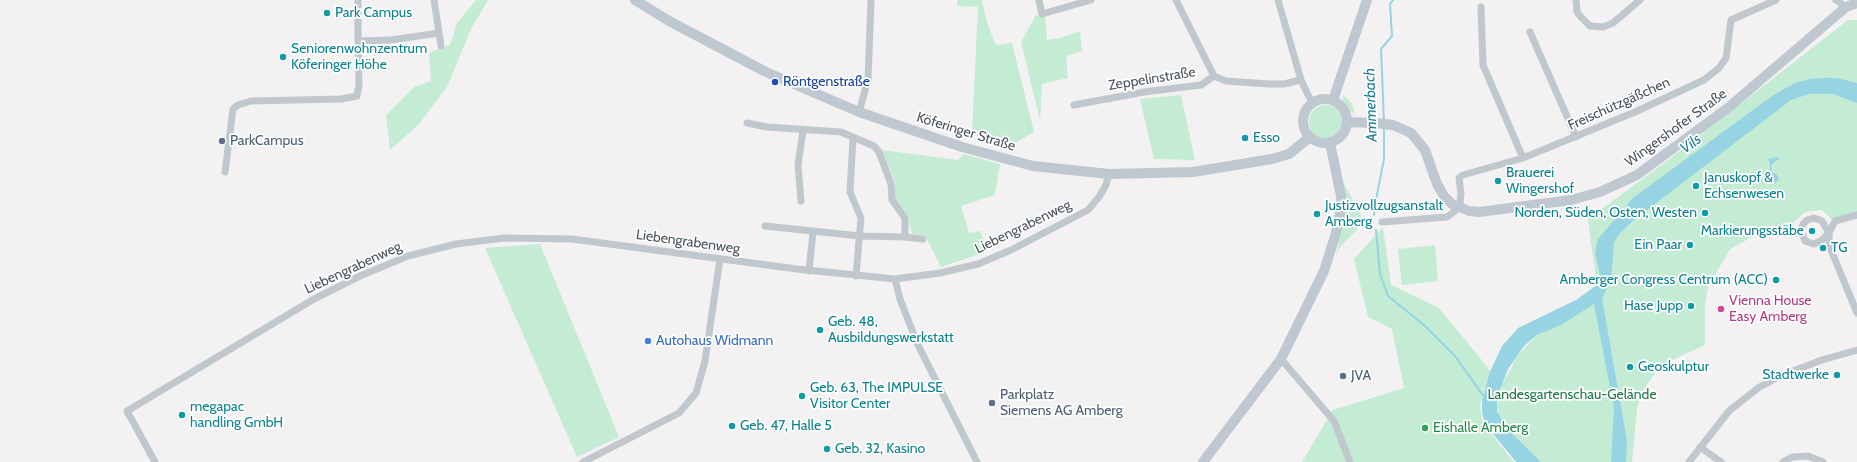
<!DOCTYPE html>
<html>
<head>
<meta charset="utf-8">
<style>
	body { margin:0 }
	canvas { display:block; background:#f3f1f1 }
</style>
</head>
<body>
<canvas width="1857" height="462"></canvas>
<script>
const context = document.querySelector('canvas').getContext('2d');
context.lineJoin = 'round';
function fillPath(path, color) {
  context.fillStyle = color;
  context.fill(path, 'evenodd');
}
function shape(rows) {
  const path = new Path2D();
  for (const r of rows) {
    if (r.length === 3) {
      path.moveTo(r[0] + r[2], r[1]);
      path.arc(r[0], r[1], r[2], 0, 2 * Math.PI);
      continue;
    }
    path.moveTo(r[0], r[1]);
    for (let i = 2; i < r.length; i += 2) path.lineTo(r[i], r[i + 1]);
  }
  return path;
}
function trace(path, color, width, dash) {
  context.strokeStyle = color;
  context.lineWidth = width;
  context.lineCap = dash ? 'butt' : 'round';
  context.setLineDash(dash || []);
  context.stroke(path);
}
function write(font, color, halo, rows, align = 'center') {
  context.font = font + ' Cabin,sans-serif';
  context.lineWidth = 3.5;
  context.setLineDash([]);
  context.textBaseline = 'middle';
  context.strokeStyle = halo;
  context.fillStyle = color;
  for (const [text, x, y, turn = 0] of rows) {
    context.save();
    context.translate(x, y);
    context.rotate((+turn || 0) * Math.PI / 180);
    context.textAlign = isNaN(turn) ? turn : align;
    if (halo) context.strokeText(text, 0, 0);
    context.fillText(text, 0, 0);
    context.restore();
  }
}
const green = shape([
	[476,0,488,0,471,29,447,87,419,124,390,150,386,115,414,87,431,81,429,53,450,45,457,23],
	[957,0,982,0,987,23,996,45,1012,43,1034,132,1010,146,972,133,978,7,957,6],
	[1036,15,1045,17,1047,40,1060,38,1080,31,1082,51,1066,56,1068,78,1042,84,1040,120,1021,42],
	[1848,20,1857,20,1857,213,1833,220,1822,210,1805,212,1792,224,1770,227,1730,249,1708,287,1705,305,1705,345,1668,362,1656,372,1641,393,1637,409,1632,462,1540,462,1500,419,1497,407,1502,385,1518,355,1536,336,1594,304,1596,279,1588,219,1667,161],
	[1181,95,1195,160,1154,159,1140,99],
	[1343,95,1352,103,1355,115,1346,105,1343,100],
	[1326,122,17],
	[882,150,958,160,963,154,1000,164,995,195,961,206,969,233,980,231,988,251,941,267,925,235,912,234,908,216,895,199,895,182],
	[1343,182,1360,212,1361,219,1357,230,1341,246,1336,255,1342,227,1345,194],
	[1383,227,1391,285,1439,308,1493,374,1484,390,1480,406,1483,424,1514,462,1302,462,1333,410,1404,388,1392,329,1368,317,1354,259],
	[540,244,619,437,577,457,485,248],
	[1435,245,1438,281,1402,285,1398,249]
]);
const water = shape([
	[1825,78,1837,78,1857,83,1857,103,1833,94,1809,94,1791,100,1634,220,1619,234,1614,243,1611,281,1602,298,1627,441,1626,462,1611,462,1614,408,1594,304,1561,325,1537,335,1524,346,1508,369,1497,398,1497,411,1506,427,1541,462,1516,462,1485,424,1482,412,1482,400,1490,372,1502,346,1518,328,1576,300,1601,282,1595,252,1598,239,1633,198,1772,96,1795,83,1810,79],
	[1774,157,1780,158,1771,165,1772,172,1777,175,1779,179,1774,184,1770,182,1768,178,1770,172,1770,163,1768,159,1771,158,1773,159]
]);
const stream = shape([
	[1384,121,1381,49,1392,36,1390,4,1393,0],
	[1374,215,1374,210,1384,159,1384,128],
	[1376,230,1380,274,1388,296,1424,325,1455,356,1485,398]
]);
const street = shape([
	[358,0,358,41,391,40,439,33],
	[434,0,441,46],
	[1039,0,1042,14,1091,0],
	[1176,0,1214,76],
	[1278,0,1301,80,1312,103],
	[1576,0,1577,12,1580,16,1590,26,1603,27,1613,23,1640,0],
	[1836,0,1846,7],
	[1481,7,1483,65,1523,158],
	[1530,32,1576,137],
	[1074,105,1144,92,1201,85,1214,76,1226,81,1269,84,1284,84,1301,80],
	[859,112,868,80,871,0],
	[747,123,767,127,841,132,874,146,879,152,891,184,892,200,905,218,905,237,923,239],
	[853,138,850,192,861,218,856,276],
	[225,172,233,109,238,105,251,101,341,99,357,96,359,85,358,41],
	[801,201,798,165,803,130],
	[1857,215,1835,221,1829,233,1829,241,1831,250,1857,313],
	[1814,218,1822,221,1829,233,1821,241,1814,244,1805,241,1801,231,1803,224,1807,220,1814,218],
	[1382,222,1447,217,1455,211,1460,203,1461,194,1459,178,1463,175,1523,158,1635,112,1704,80,1719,68,1726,58,1731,20,1776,0],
	[765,226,860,236,905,237],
	[809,271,813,232],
	[895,279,900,299,917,343,977,462],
	[1281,359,1334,421,1350,462],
	[1700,447,1721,462],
	[155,462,127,411,314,299,360,276,408,256,456,244,504,238,572,239,797,269,895,279,940,273,978,264,1011,250,1088,210,1099,197,1106,185,1109,174],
	[583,462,679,413,696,393,705,361,720,259],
	[1689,462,1729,411,1758,388,1780,376,1822,360,1857,350],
	[1783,462,1792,457,1808,456,1823,462]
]);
const secondary = shape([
	[635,0,669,21,766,72,859,112,962,147,1033,166,1109,174,1193,172,1272,159,1289,154,1310,137],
	[1325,121,22],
	[1333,100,1367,0],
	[1348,122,1376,123,1393,125,1411,133,1425,150,1437,184,1444,196,1452,204,1469,211,1479,212,1571,200,1600,192,1637,175,1729,107,1846,7,1857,3],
	[1203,462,1281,359,1324,271,1336,233,1340,213,1341,196,1330,143]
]);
const markers = [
	[327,13,4,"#0f9aa8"],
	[283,57,4,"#0f9aa8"],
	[775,82,4,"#1a4fb4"],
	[1245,138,4,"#0f9aa8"],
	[222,141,4,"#5c6f8a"],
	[1498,181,4,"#0f9aa8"],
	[1696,186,4,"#0f9aa8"],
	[1705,213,4,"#0f9aa8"],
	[1317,214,4,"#0f9aa8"],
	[1812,231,4,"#0f9aa8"],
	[1690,245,4,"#0f9aa8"],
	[1823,248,4,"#0f9aa8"],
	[1776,280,4,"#0f9aa8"],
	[1691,306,4,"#0f9aa8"],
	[1721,309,4,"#d1479c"],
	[820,330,4,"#0f9aa8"],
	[648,341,4,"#3f7fe0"],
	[1630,367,4,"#0f9aa8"],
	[1837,375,4,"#0f9aa8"],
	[1343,376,4,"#5c6f8a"],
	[802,396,4,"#0f9aa8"],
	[992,403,4,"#5c6f8a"],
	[182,415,4,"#0f9aa8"],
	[732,426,4,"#0f9aa8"],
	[1425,428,4,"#2e9e5b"],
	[827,449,4,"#0f9aa8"]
];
const cultureNames = [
	["Park Campus",335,13],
	["Seniorenwohnzentrum",291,49],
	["Köferinger Höhe",291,65],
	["Esso",1253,138],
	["Brauerei",1506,173],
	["Wingershof",1506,189],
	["Januskopf &",1704,178],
	["Echsenwesen",1704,194],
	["Justizvollzugsanstalt",1325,206],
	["Amberg",1325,222],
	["Norden, Süden, Osten, Westen",1697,213,"right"],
	["Markierungsstäbe",1804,231,"right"],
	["Ein Paar",1682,245,"right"],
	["TG",1831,248],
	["Amberger Congress Centrum (ACC)",1768,280,"right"],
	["Hase Jupp",1683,306,"right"],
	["Geb. 48,",828,322],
	["Ausbildungswerkstatt",828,338],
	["Geoskulptur",1638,367],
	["Stadtwerke",1829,375,"right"],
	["Geb. 63, The IMPULSE",810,388],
	["Visitor Center",810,404],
	["megapac",190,407],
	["handling GmbH",190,423],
	["Geb. 47, Halle 5",740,426],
	["Geb. 32, Kasino",835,449]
];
const streetNames = [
	["Zeppelinstraße",1152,79,-9],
	["Freischützgäßchen",1619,104,-24],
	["Wingershofer Straße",1676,128,-36],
	["Köferinger Straße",966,132,17],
	["Liebengrabenweg",1023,227,-26],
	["Liebengrabenweg",688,242,8],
	["Liebengrabenweg",353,268,-25]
];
const transitNames = [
	["Röntgenstraße",783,82]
];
const serviceNames = [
	["ParkCampus",230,141],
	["JVA",1351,376],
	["Parkplatz",1000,395],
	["Siemens AG Amberg",1000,411]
];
const hotelNames = [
	["Vienna House",1729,301],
	["Easy Amberg",1729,317]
];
const shopNames = [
	["Autohaus Widmann",656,341]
];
const parkNames = [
	["Landesgartenschau-Gelände",1572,395]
];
const leisureNames = [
	["Eishalle Amberg",1433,428]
];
const waterNames = [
	["Ammerbach",1371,105,-92],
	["Vils",1691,144,-37]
];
fillPath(green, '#c4ebd3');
fillPath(water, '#96d4e3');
trace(stream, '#96d4e3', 2);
trace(street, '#c0c8ce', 7);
trace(secondary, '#bfc7d0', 10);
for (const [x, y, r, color] of markers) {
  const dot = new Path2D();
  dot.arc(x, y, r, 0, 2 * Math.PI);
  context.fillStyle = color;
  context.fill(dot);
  trace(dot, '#fff', 1.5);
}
write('14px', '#0d838f', '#fff', cultureNames, 'left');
write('14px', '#4a545c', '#fff', streetNames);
write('14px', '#164399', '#fff', transitNames, 'left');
write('14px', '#4e5e75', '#fff', serviceNames, 'left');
write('14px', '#b23c85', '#fff', hotelNames, 'left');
write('14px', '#366cbe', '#fff', shopNames, 'left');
write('14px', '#21774b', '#fff', parkNames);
write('14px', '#27864d', '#fff', leisureNames, 'left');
write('italic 15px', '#1b7e97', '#fff', waterNames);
</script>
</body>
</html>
